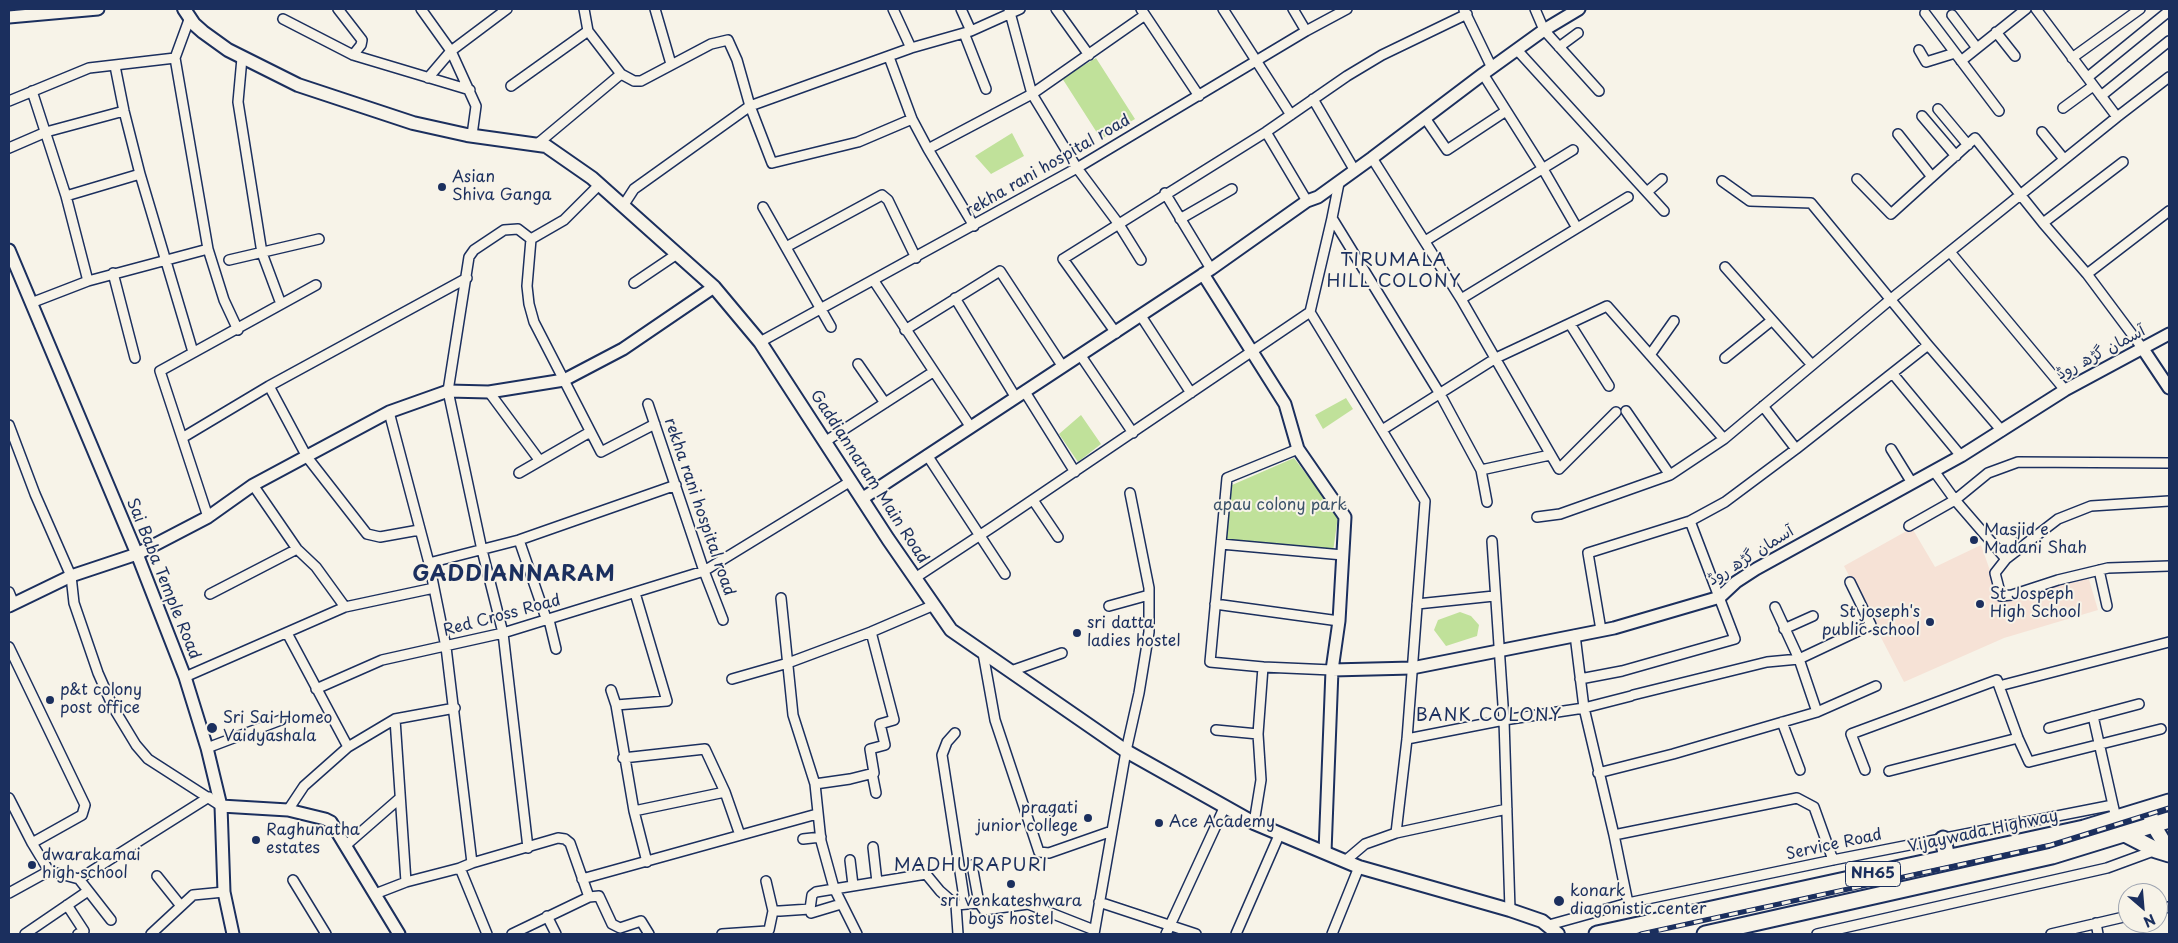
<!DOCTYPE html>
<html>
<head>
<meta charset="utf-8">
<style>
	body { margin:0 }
	#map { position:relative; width:2178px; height:943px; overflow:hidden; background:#f7f3e8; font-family:"Playpen Sans",sans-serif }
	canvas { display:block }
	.frame { position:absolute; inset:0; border:10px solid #1b2f5e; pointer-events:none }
	.north { position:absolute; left:2118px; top:883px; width:50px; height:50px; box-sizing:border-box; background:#f7f3e8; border:1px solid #9fa5b1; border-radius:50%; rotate:153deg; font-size:14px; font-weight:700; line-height:20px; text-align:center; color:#1b2f5e }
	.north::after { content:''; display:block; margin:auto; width:18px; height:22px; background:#1b2f5e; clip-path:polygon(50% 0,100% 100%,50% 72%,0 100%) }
</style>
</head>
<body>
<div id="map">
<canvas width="2178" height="943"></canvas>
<div class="frame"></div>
<div class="north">N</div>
</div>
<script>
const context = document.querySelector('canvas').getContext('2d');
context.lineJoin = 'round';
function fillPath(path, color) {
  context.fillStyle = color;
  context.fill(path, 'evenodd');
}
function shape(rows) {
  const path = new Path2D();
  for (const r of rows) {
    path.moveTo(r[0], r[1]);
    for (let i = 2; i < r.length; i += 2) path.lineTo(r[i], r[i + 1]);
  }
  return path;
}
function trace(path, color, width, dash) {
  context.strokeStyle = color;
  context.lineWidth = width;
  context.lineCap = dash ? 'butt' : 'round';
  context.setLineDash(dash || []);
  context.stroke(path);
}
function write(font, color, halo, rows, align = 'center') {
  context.font = font + ' "Playpen Sans","Playpen Sans Arabic",sans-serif';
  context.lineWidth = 4;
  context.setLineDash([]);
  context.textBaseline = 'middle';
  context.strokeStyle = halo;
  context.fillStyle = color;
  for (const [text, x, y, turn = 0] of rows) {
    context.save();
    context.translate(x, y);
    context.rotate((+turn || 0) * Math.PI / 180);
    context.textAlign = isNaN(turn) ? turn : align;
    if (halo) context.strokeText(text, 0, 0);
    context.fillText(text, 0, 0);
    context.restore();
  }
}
const built = shape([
	[1912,528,1935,567,1981,545,2000,599,2088,576,2098,610,2004,638,1904,682,1844,566]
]);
const green = shape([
	[1096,58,1135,119,1101,139,1062,78],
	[1012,133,1024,156,991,174,975,156],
	[1346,398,1353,409,1323,429,1315,415],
	[1081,415,1101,444,1078,462,1059,434],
	[1294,458,1338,516,1333,552,1226,541,1232,485],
	[1460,612,1471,616,1479,625,1477,636,1446,646,1434,630,1438,620]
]);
const minor = shape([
	[338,9,362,40,361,45,353,55],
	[421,9,451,51,476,106,472,135],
	[584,9,588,31],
	[655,9,671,64],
	[893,9,911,48],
	[961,9,971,31],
	[1009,9,1032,94,1077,168,1118,223,1141,260],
	[1056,9,1089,55],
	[1141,9,1199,96],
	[1223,9,1291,115],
	[1293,9,1306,31],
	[1535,9,1544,30,1599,91],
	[2036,9,2117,117],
	[1464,10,1492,68],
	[1925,13,1999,111],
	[1952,15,1977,48],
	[190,17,175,58,208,249,224,300,238,330],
	[283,19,353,55,470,90],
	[1996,32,2015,56],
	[964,33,986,89],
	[1559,47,1578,33],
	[1919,50,1926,62,1955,53],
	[1518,51,1664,211],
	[889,57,912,119],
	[242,58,238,102,262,253,281,304],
	[2072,58,2140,9],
	[1961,61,2026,9],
	[115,66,124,111,140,174,193,352],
	[1483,74,1543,169,1577,228],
	[2088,77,2169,11],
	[428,78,451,51,507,9],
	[511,86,588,31,621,74,634,81,641,81,711,44,728,40,737,60,750,106,772,163,858,142,912,119,928,149],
	[32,91,66,196,88,281],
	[2101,96,2169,41],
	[1313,99,1355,171],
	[9,101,89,68,175,58],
	[2063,108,2093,86],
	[1938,109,1968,145],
	[1922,116,1956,156],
	[1425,118,1447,150,1506,111],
	[1266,132,1307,201],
	[2042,132,2064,159],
	[1898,134,1932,177],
	[536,145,621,74],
	[9,148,46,132,124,111],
	[1372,158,1461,299,1559,469,1616,412],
	[1857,179,1891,214,1975,138,2043,223,2087,274,2143,349],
	[1722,181,1750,201,1811,203,1928,345,2002,431],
	[1339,183,1332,218,1440,394,1481,470,1487,502],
	[599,185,564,220,531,239,527,286,529,304,534,322,601,452,655,424],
	[1647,192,1662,179],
	[1165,193,1211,269],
	[66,196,140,174],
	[623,206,634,189,750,106,911,48,971,31,1020,9],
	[763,207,831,327],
	[1180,219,1232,189],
	[2043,223,2123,162],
	[974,226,928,149,1032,94,1145,15],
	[1425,241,1573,150],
	[786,247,882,195,888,200,916,258],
	[1950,252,2065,390],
	[229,260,319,239],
	[1725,267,1812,365],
	[113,273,135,358],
	[2087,274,2169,211],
	[874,281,970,426],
	[634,283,677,254],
	[955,298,1016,398],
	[1461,299,1628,197],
	[31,303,88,281,208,249],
	[1310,312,1425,501,1407,739,1396,833],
	[1141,316,1191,393],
	[1570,324,1609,386],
	[905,330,1000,271,1063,367],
	[1116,333,1063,259,1266,132,1347,76,1382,55,1467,14],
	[760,342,1077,168,1306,31,1347,9],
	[1650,355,1674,321],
	[1081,356,1133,433],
	[1725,358,1771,321],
	[858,364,885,403],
	[1893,374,1961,456],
	[269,386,307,457,367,534,380,537,419,530],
	[489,392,540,461],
	[1025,392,1075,472],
	[648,404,704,571,723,620],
	[1763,406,1796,449],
	[1626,411,1670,475],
	[389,412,429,563,446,647,472,863],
	[9,425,35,494,71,576,74,603,98,673,113,707,136,745,148,759,221,806],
	[1382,430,1496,358,1607,306,1724,439],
	[182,438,269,386,467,278],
	[826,441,933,372],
	[1891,449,1912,483],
	[927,455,1005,574],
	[1481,470,1550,455],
	[1934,471,1955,500,2006,559,2058,519,2091,506,2169,501],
	[519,473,590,432],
	[253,485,297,549,316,567,345,607],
	[1033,500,1058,537],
	[208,517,160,371,316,285],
	[1537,517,1560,514,1670,475,1724,439,1891,299,2117,117,2169,77],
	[1909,526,1955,500,1988,473,2018,462,2169,463],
	[519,540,547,621],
	[1492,541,1504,720,1510,910],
	[1221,544,1343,555],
	[2006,559,1995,573,2001,596,2012,595,2058,580,2108,568,2169,566],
	[429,563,519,540,676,485],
	[2099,570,2107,606],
	[915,578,994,526,1310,312,1332,218],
	[9,592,14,604],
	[210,594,297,549],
	[781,598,793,715,815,784,821,841,834,888,857,934],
	[1215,604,1339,621],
	[1417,604,1494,596],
	[1109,606,1149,595],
	[1775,607,1799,659,1817,712],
	[549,620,556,649],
	[1784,629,1813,616],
	[1601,630,1588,553,1690,521,1725,502,1796,449,1928,345],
	[287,633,348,747],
	[1575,635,1584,708,1614,835,1628,903],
	[9,647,85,805,82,815,32,843],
	[983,653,995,720,1039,852,1049,853,1112,831],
	[1263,667,1210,662,1227,478,1298,449],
	[1011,671,1062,653],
	[185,677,345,607,434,588],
	[732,679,788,663,871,632,934,605],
	[1580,679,1622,671,1735,639,1690,521],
	[1999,686,2018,738,2029,762,2161,729],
	[316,689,382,660,503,633,704,571,851,481],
	[611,690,616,705,634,811,647,862],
	[1633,695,1767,662,1799,659,1871,625,1850,582],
	[616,705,667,701,635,593],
	[2093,716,2113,805],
	[395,719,406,882],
	[1782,722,1800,770],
	[2049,728,2139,704],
	[1216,730,1258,734],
	[955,733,947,742,942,755,965,904],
	[1407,739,1504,720,1584,708,1631,696],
	[207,748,281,720],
	[623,758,705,749,725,792,740,835],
	[1865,770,1851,734,1997,680,1999,686,2169,642],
	[1889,771,2018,738],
	[872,773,876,793],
	[1598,773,1673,754,1817,712,1876,686],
	[815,784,850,779,874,773,870,749,885,745,880,724,894,720,871,632],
	[9,798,32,843,49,871,79,879,111,920],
	[288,810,304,786,348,747,395,719,455,708],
	[634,811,725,792],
	[1254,823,1261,780,1258,734,1263,667,1332,670],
	[1614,835,1797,798,1814,807,1833,860],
	[803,839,821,837],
	[345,846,400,798],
	[873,847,877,882],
	[528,848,503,633,482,550,448,391,469,257,474,250,504,230,518,229,531,239],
	[850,860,853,885],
	[1345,861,1365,844,1396,833,1507,809],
	[972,865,979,903],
	[460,868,487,934],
	[157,876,181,906],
	[79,879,209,797],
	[582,879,817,814],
	[293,880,326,934],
	[766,881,773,911,780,911,810,909,812,895,816,892,926,874,940,891,956,905,979,903,984,910,1028,904,1094,930],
	[9,893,49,871],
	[375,894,406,882,460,868,472,863,558,838,565,839,570,843,589,897,599,896,612,924,620,928,641,921,649,934],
	[1099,902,1196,934],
	[67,905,84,931,78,934],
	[956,905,958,934],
	[2158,909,2169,907],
	[811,913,841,904],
	[547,916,556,934],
	[2096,923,2098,934],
	[1549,925,1628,903,1833,860,2113,805,2116,818],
	[25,934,88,891],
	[151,934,193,895,224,892],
	[512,934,589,897],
	[722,934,767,931,769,930,773,911],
	[1094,934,1126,751,1139,693,1149,632,1149,588,1130,493],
	[1166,934,1225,806],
	[1236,934,1280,833],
	[1332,934,1359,867],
	[1817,934,2107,868,2156,850],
	[2051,934,2128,916]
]);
const tertiary = shape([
	[9,17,98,9],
	[9,250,137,554,185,677,207,748,221,806,224,892,233,934],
	[1203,274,1285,404,1298,449,1345,517,1339,621,1332,670,1325,852],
	[2143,349,2169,388],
	[863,498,1211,269,1307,201,1318,197,1372,158,1483,74,1544,30,1579,9],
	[9,606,71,576,137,554,208,517,253,485,389,412,448,391,489,392,564,380,623,349,714,287],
	[1332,670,1412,668,1614,628,1720,597,1736,582,1756,569,1961,456,2065,390,2169,334],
	[221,806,288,810,325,819,331,822,399,934]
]);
const secondary = shape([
	[184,9,194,24,203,32,228,50,298,85,413,123,467,135,546,146,592,178,714,287,760,342,888,539,951,630,1126,751,1254,823,1359,867,1510,910,1542,921,1558,934]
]);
const primary = shape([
	[2148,809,2154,826,2169,851]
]);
const trunk = shape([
	[2125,834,2156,850,2169,854],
	[1943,839,1947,858],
	[1597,934,2084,828,2169,802],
	[1705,934,2052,856,2169,820]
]);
const rail = shape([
	[1641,934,2051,845,2169,808]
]);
const markers = [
	[442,187,5,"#1b2f5e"],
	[1974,540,5,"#1b2f5e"],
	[1980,604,5,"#1b2f5e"],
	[1930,622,5,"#1b2f5e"],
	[1077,633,5,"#1b2f5e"],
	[50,700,5,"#1b2f5e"],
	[212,728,6,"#1b2f5e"],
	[1088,818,5,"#1b2f5e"],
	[1159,823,5,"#1b2f5e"],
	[256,840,5,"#1b2f5e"],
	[32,865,5,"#1b2f5e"],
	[1011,884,5,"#1b2f5e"],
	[1559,901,6,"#1b2f5e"]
];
const shields = [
	[1873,874,55]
];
const shieldNames = [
	["NH65",1873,874]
];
const streetNames = [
	["rekha rani hospital road",1048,166,-30],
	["آسمان گڑھ روڈ",2101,353,-28],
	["Gaddiannaram Main Road",869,477,57],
	["rekha rani hospital road",699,507,71],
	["آسمان گڑھ روڈ",1751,556,-32],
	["Sai Baba Temple Road",163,579,68],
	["Red Cross Road",502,616,-15],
	["Vijaywada Highway",1983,832,-12],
	["Service Road",1834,845,-12]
];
const poiNames = [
	["Asian",452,178],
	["Shiva Ganga",452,196],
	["Masjid e",1984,531],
	["Madani Shah",1984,549],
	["St Jospeph",1990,595],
	["High School",1990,613],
	["St joseph's",1920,613,"right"],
	["public school",1920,631,"right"],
	["sri datta",1087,624],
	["ladies hostel",1087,642],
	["p&t colony",60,691],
	["post office",60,709],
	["Sri Sai Homeo",223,719],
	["Vaidyashala",223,737],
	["pragati",1078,809,"right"],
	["junior college",1078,827,"right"],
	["Ace Academy",1169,823],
	["Raghunatha",266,831],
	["estates",266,849],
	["dwarakamai",42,856],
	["high school",42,874],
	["konark",1570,892],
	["diagonistic center",1570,910],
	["sri venkateshwara",1011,902,"center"],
	["boys hostel",1011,920,"center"]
];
const parkNames = [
	["apau colony park",1280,506]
];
const neighbourhoodNames = [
	["TIRUMALA",1394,261],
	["HILL COLONY",1394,282],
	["BANK COLONY",1489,716],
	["MADHURAPURI",971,866]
];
const districtNames = [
	["GADDIANNARAM",514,575]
];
fillPath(built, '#f6e2d6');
fillPath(green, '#c0e19a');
trace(minor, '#1b2f5e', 12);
trace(tertiary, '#1b2f5e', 15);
trace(secondary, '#1b2f5e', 16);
trace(primary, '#1b2f5e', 18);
trace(trunk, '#1b2f5e', 19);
trace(minor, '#f7f3e8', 9);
trace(tertiary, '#f7f3e8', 11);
trace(secondary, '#f7f3e8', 12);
trace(primary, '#f7f3e8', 14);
trace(trunk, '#f7f3e8', 15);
trace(rail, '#1b2f5e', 5);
trace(rail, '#f7f3e8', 3, [9]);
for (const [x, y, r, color] of markers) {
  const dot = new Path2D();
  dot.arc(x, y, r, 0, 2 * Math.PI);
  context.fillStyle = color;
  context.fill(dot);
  trace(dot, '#f7f3e8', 2);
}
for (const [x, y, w] of shields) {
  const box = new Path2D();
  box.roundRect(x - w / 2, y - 12.5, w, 25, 4);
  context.fillStyle = '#f7f3e8';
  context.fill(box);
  trace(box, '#1b2f5e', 1);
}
write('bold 15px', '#1b2f5e', null, shieldNames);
write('16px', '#1b2f5e', '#f7f3e8', streetNames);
write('16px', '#1b2f5e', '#f7f3e8', poiNames, 'left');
write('16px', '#3c536a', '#f7f3e8', parkNames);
context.letterSpacing = '1px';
write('18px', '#1b2f5e', '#f7f3e8', neighbourhoodNames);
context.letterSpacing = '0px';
context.letterSpacing = '1px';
write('bold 21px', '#1b2f5e', '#f7f3e8', districtNames);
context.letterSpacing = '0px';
</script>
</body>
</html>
